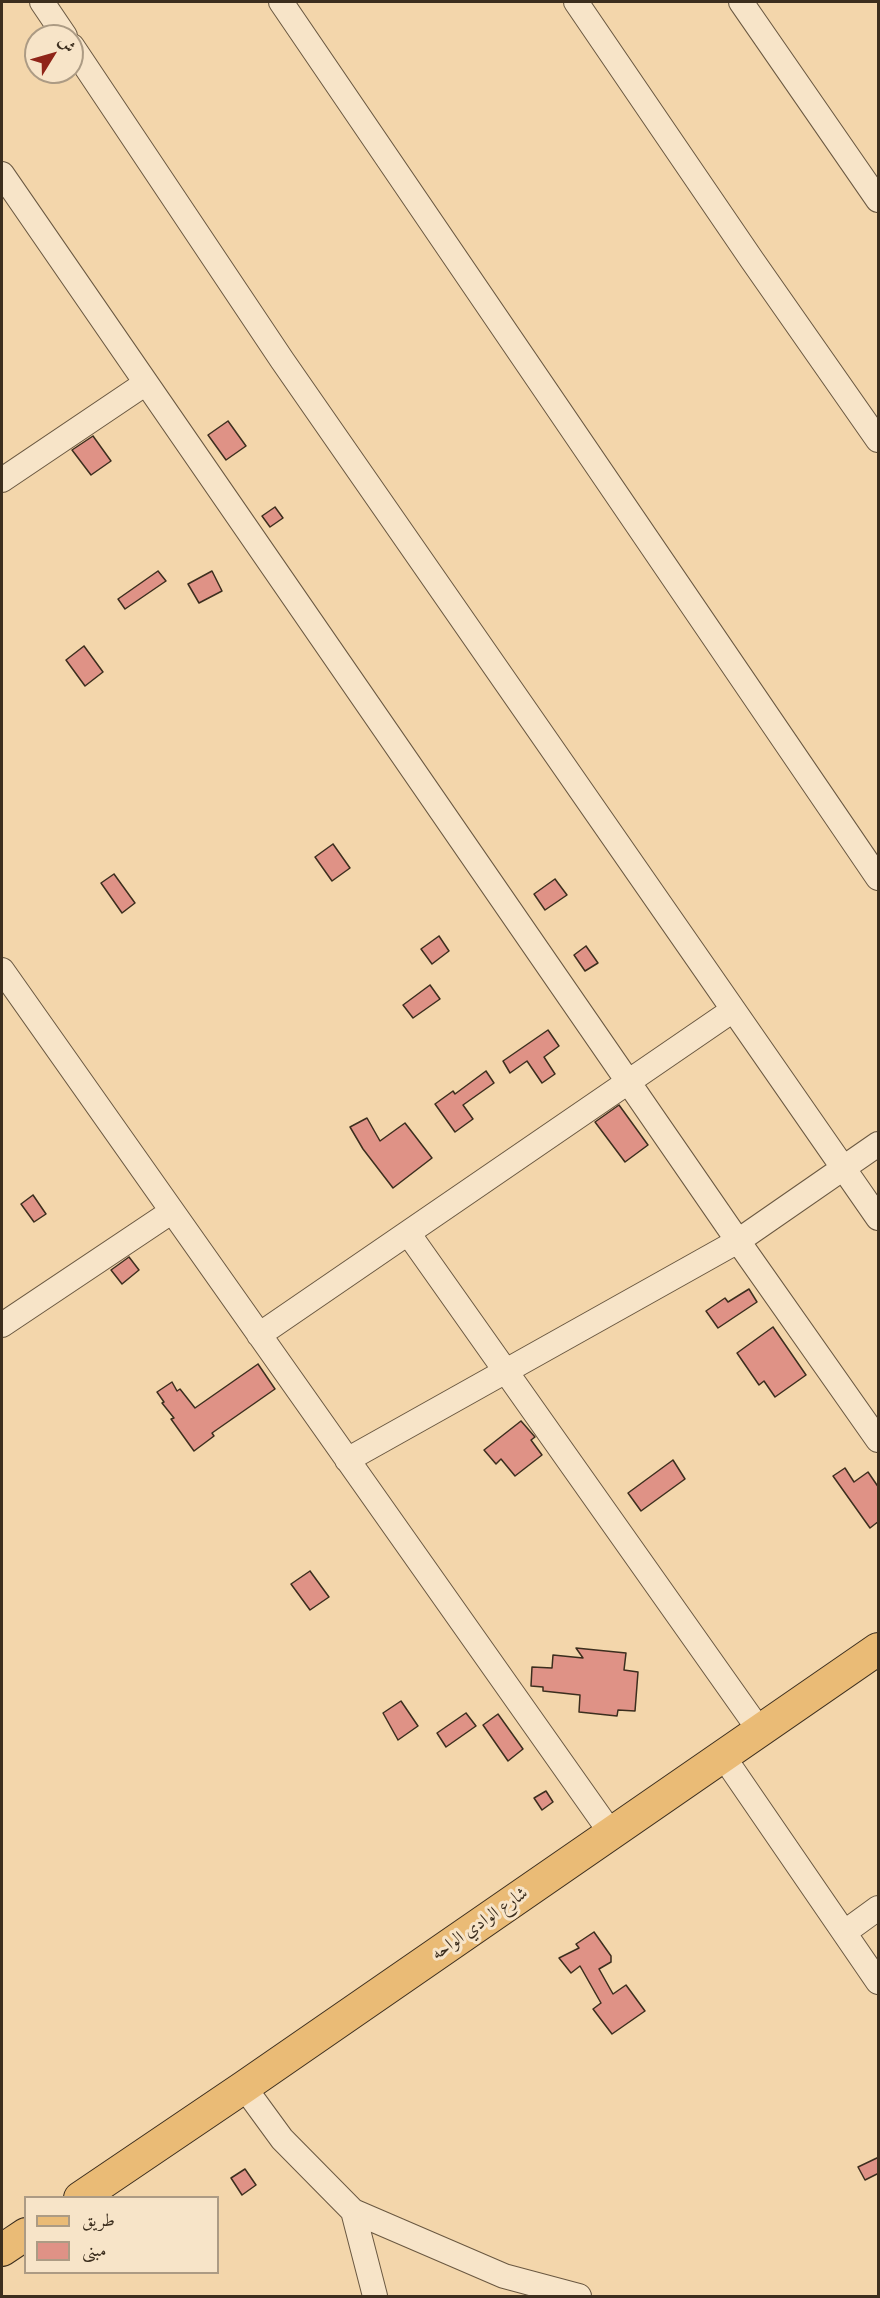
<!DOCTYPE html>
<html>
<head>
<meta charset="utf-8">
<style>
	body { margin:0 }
	#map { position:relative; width:880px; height:2298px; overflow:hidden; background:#f3d6ab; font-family:"IM FELL Great Primer",Amiri,serif }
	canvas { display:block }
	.frame { position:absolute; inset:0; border:3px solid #3c2e1e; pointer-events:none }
	.legend { position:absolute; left:24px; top:2196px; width:195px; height:78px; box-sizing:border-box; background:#f7e4c8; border:2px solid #ac9b84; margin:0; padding:8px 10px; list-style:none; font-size:18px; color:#3c2e1e }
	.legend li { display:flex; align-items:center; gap:12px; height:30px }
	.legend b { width:30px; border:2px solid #ac9b84 }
	.north { position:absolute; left:24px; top:24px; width:60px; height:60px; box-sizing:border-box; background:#f7e4c8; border:2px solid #ac9b84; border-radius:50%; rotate:53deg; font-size:16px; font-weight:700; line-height:24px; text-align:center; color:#3c2e1e }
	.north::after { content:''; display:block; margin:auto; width:21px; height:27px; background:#8f2418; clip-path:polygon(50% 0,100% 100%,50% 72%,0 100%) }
</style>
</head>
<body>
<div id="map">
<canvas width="880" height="2298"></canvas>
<div class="frame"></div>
<ul class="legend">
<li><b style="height:8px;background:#eabb76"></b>طريق</li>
<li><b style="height:16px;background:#df9286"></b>مبنى</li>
</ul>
<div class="north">ش</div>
</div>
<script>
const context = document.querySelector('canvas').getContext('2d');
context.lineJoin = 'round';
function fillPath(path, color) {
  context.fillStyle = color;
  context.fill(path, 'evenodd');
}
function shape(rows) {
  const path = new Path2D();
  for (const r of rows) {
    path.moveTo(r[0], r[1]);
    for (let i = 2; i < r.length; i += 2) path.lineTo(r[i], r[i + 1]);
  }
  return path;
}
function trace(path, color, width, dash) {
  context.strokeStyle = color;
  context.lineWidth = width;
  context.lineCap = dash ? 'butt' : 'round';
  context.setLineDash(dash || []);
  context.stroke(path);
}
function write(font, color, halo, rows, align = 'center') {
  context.font = font + ' "IM FELL Great Primer",Amiri,serif';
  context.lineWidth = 6;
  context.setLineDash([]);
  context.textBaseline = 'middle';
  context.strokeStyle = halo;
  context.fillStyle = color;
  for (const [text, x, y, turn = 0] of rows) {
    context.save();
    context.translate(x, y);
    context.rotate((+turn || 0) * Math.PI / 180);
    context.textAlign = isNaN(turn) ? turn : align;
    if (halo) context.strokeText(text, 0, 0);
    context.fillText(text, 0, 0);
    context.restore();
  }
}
const building = shape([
	[228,421,246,446,226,460,208,435,228,421],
	[93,436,111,461,91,475,72,450,93,436],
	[275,507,283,518,270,527,262,516,275,507],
	[158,571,166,581,125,609,118,599,158,571],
	[212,571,222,591,199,603,188,584,212,571],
	[84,646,103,672,85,686,66,660,84,646],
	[333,844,350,868,332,881,315,857,333,844],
	[114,874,135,903,122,913,101,883,114,874],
	[555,879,567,895,545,910,534,894,555,879],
	[439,936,449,951,432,964,421,949,439,936],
	[586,946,598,963,585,971,574,955,586,946],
	[430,985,440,999,413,1018,403,1005,430,985],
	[548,1030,559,1046,544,1057,555,1074,542,1083,527,1061,510,1073,503,1061,548,1030],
	[486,1071,494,1083,463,1105,473,1119,455,1132,435,1104,453,1091,455,1094,486,1071],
	[619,1105,648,1145,625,1162,595,1122,619,1105],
	[367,1118,380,1141,405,1123,432,1158,393,1188,363,1149,350,1127,367,1118],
	[33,1195,46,1214,34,1222,21,1204,33,1195],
	[129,1257,139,1270,122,1284,111,1270,129,1257],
	[749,1289,757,1302,718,1328,706,1311,725,1298,728,1302,749,1289],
	[773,1327,806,1375,775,1397,764,1381,759,1385,737,1353,773,1327],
	[258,1364,275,1389,212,1433,214,1436,194,1451,171,1419,174,1418,162,1403,164,1402,157,1392,172,1382,177,1391,180,1389,195,1408,258,1364],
	[521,1421,535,1437,531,1440,542,1455,515,1476,501,1459,496,1464,484,1450,521,1421],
	[673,1460,685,1479,641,1511,628,1493,673,1460],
	[845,1468,854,1482,868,1472,879,1488,879,1521,870,1528,833,1476,845,1468],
	[310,1571,329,1597,310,1610,291,1584,310,1571],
	[576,1648,626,1653,624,1670,638,1672,635,1711,618,1710,617,1716,579,1712,580,1695,543,1691,543,1687,531,1686,532,1667,552,1668,553,1655,583,1658,576,1648],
	[401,1701,418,1726,398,1740,383,1713,401,1701],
	[466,1713,476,1726,446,1747,437,1733,466,1713],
	[498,1714,523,1749,508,1761,483,1725,498,1714],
	[546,1791,553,1802,542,1810,534,1798,546,1791],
	[594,1932,611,1956,611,1962,599,1969,613,1994,626,1985,645,2011,612,2034,593,2009,601,2003,580,1966,571,1973,559,1958,579,1948,576,1944,594,1932],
	[879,2157,879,2173,865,2180,858,2167,879,2157],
	[245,2169,256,2185,242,2195,231,2178,245,2169]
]);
const minor = shape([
	[42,2,65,36],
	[281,2,878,878],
	[576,2,752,260,878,440],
	[741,2,878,200],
	[72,46,282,360,878,1218],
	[2,174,738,1241,878,1440],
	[2,480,146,383],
	[2,970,611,1833],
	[408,1233,760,1731],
	[2,1325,171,1212],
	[259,1335,733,1010],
	[347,1460,738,1241,878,1144],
	[723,1756,878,1982],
	[845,1932,878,1908],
	[244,2087,282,2139,353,2211,504,2276,579,2296],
	[353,2211,375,2296]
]);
const major = shape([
	[80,2198,244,2087,878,1649],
	[2,2250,26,2234]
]);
const streetNames = [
	["شارع الوادي الواحه",480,1924,-35]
];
fillPath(building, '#df9286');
trace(building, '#3c2e1e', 1.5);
trace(minor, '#6a5841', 26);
trace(major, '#3c2e1e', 34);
trace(minor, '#f7e4c8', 24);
trace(major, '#eabb76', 32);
write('18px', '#3c2e1e', '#f7e4c8', streetNames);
</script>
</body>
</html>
